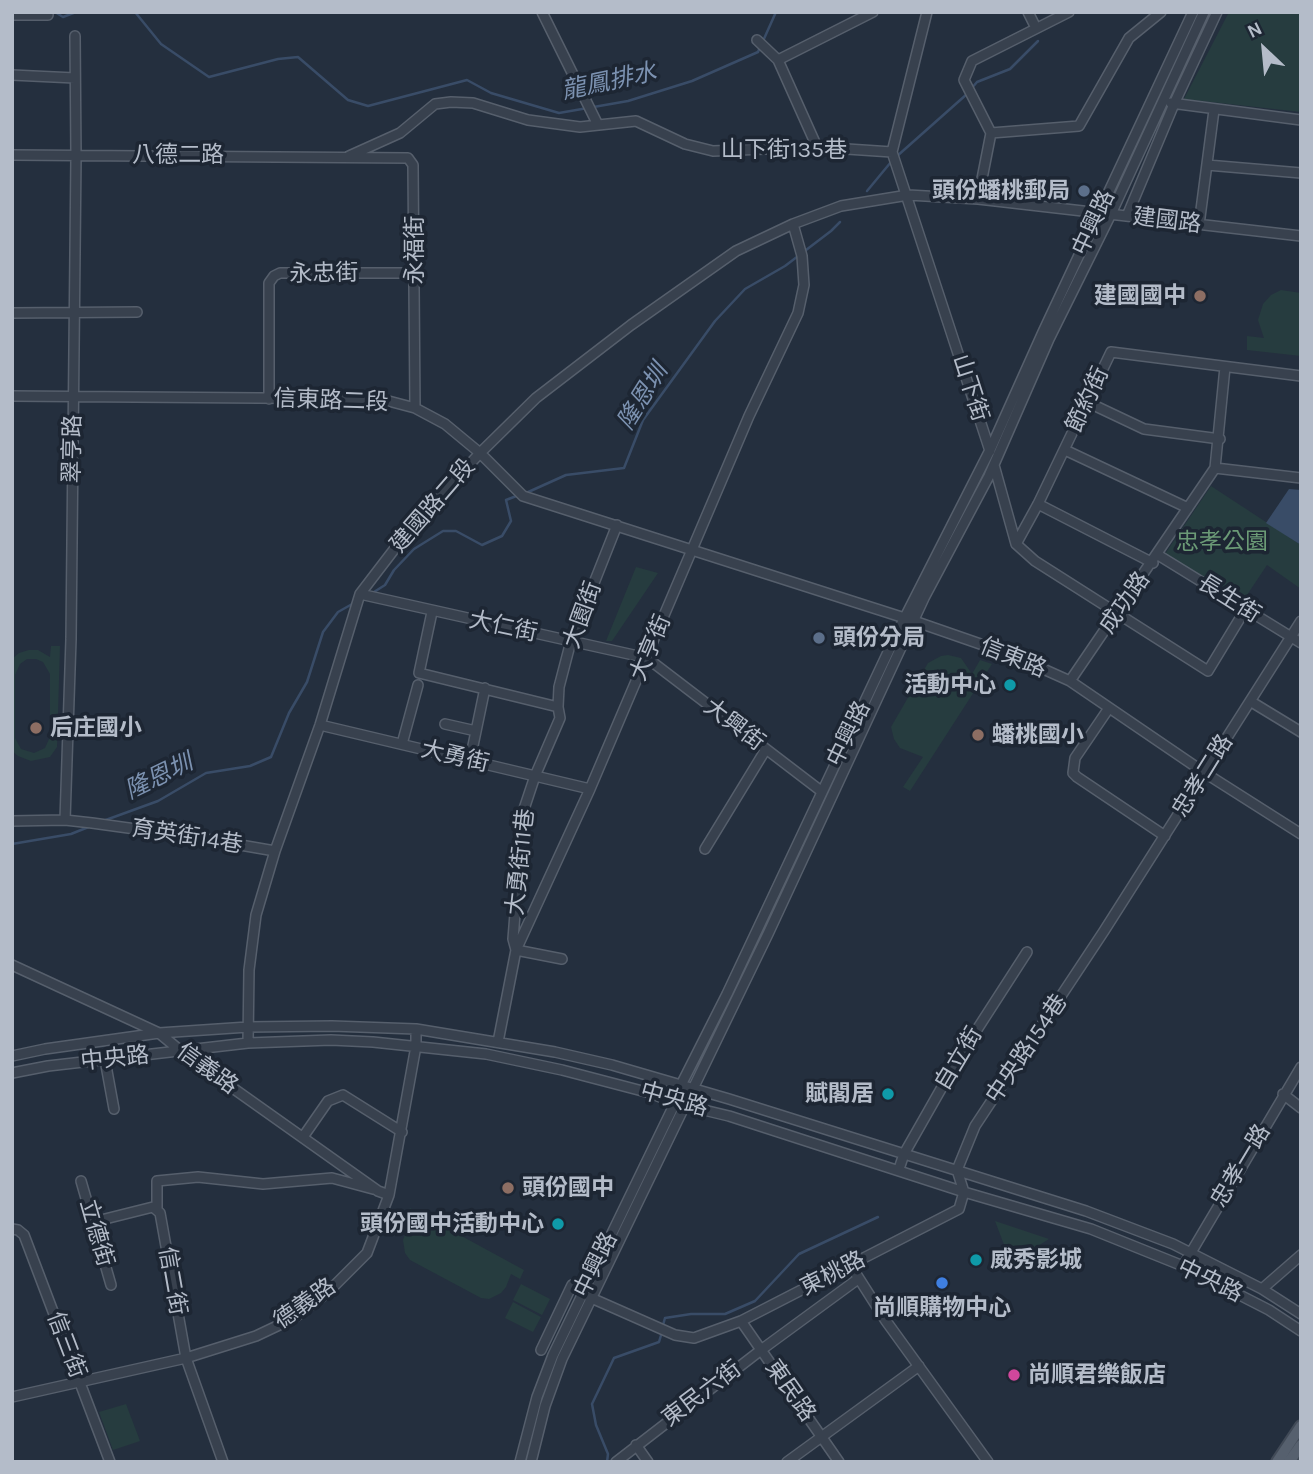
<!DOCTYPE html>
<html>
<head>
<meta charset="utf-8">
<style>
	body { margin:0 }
	#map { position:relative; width:1313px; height:1474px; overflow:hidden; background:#242f3e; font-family:Karla,sans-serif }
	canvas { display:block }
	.frame { position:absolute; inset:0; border:14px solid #b4bcc9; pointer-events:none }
	.north { position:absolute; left:1229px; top:14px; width:70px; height:70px; -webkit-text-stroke:5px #1d2633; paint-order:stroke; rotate:334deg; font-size:19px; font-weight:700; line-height:28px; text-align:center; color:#b4bcc9 }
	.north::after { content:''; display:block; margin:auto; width:24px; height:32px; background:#b4bcc9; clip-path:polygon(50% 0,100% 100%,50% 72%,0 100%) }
</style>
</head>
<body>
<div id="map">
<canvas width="1313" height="1474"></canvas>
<div class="frame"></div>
<div class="north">N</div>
</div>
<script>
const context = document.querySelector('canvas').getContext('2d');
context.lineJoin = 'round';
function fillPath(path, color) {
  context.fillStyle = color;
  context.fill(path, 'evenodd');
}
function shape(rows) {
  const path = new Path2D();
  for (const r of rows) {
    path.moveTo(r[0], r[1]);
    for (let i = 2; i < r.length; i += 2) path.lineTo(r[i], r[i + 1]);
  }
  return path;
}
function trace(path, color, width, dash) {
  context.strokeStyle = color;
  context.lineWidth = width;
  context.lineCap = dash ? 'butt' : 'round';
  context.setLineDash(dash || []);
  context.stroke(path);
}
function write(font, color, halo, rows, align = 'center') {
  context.font = font + ' Karla,"Noto Sans TC",sans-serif';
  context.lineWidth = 7;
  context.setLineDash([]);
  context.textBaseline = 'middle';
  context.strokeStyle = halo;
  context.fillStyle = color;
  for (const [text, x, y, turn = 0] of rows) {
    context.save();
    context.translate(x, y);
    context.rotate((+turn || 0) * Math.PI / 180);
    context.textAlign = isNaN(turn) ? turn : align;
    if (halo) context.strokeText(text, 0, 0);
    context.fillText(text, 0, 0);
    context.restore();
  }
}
const green = shape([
	[1229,12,1301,12,1301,112,1184,99],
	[1281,290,1301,293,1301,356,1247,350,1247,336,1264,338,1258,320,1263,304,1271,295],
	[1211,486,1301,545,1301,589,1267,565,1243,601,1165,554],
	[636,567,658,573,612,641,606,641],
	[51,646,60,646,57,747,50,757,31,761,18,756,12,751,12,659,19,653,29,650,38,650,50,657],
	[27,659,36,659,43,662,50,674,50,737,45,748,34,753,21,749,15,738,15,675,20,664],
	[948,655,961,658,972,674,980,660,992,664,910,791,903,787,923,757,900,748,894,739,891,727,928,663,941,656],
	[410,1208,524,1270,520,1279,511,1274,506,1287,501,1293,489,1299,481,1298,410,1260,405,1253,403,1240,406,1232,417,1222,406,1215],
	[995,1221,1049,1239,1011,1263],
	[521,1284,550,1299,542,1315,513,1300],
	[513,1302,541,1317,533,1332,505,1318],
	[126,1404,140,1441,113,1450,99,1412]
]);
const water = shape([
	[1289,489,1301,490,1301,545,1266,523]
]);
const stream = shape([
	[55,12,63,17,76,12],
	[135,12,161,44,209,77,278,59,298,57,348,100,368,106,467,80,491,93,559,113,628,101,692,81,758,52,760,47],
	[763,41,776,12],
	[971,89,977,82,1010,69,1038,41],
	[896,157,967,94],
	[867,191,891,162],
	[526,493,566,475,624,468,643,420,715,321,745,289,785,266,831,231,840,222],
	[374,592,385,585,394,570,414,549,443,531,456,531,482,545,502,536,511,521,506,500,519,495],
	[103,821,158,801,206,773,250,766,271,757,289,713,307,682,323,632,338,612,354,603],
	[12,844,71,834,91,826],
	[663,1325,665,1318,691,1314,725,1314,755,1301,799,1254,878,1217],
	[607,1462,608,1454,596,1425,592,1404,614,1358,659,1342,662,1332]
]);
const minor = shape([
	[542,12,597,123],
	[927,12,892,152,990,451],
	[1028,12,1036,28],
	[12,15,48,15,47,12],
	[757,40,778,60,817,147],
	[778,60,873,12],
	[12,75,75,78],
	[1171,103,1301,120],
	[991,133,1079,126,1129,38,1161,12],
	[12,155,408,158,413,165,415,408],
	[349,156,400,133,435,104,451,102,473,103,528,120,580,127,636,121,685,144,713,151,817,147,892,152],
	[1207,165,1301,173],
	[978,199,991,133,964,80,972,61,1069,12],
	[1127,216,1174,104,1217,12],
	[1199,225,1214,110],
	[12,313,137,312],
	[12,396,381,399,415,408,445,424,480,453,523,496,914,621,1012,655,1070,681,1205,773,1301,834],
	[269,399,269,283,274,276,280,273,415,273],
	[1087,402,1144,429,1220,439],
	[1065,450,1188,508],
	[994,465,1016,544,1035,561,1208,671,1245,610],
	[1215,468,1301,478],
	[1038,504,1153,563],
	[1016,544,1038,504,1111,352,1301,376],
	[1158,555,1301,643],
	[360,594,647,658,821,791],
	[432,612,419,673,558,707],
	[1070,681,1215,468,1225,367],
	[1250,701,1301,732],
	[1109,708,1075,758,1073,773,1077,777,1165,836],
	[445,724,476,731],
	[320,725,590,789],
	[402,744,418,685],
	[470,760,485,688],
	[65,820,71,639,76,156,75,36],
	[12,821,65,820,92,823,194,837,275,851],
	[705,849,766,749],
	[562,959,516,950,513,939,523,812,535,776,560,718,558,707,559,687,571,641,617,525],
	[12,965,159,1033,182,1052,378,1191,389,1195],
	[498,1042,516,950,590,789,749,416,798,313,804,285,802,256,793,224],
	[248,1043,249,970,256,915,275,851,320,725,360,594,409,530,480,453,536,398,631,325,736,251,793,224,841,206,908,195,978,199,1301,236],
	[12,1056,45,1049,159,1033,248,1027,332,1026,416,1029,555,1052,612,1065,729,1099,1086,1211,1173,1244,1262,1289,1301,1314],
	[105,1060,114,1109],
	[12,1073,48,1066,248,1043,331,1040,373,1042,486,1054,562,1070,650,1093,675,1103,729,1116,964,1192,1091,1229,1183,1266,1269,1310,1301,1331],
	[1283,1094,1301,1108],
	[303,1137,328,1101,343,1095,402,1132],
	[899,1169,904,1154,958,1059,1027,952],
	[81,1181,111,1285],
	[157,1208,157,1181,198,1177,263,1184,332,1178,373,1189],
	[93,1222,153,1207,160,1213,186,1358,223,1462],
	[12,1229,18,1230,24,1235,110,1462],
	[851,1266,886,1321,988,1462],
	[1183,1266,1301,1067],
	[1262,1289,1301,1255],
	[589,1297,675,1335,694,1338,741,1321,959,1209,964,1192,957,1170,975,1126,1104,931,1301,621],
	[741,1321,839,1462],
	[541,1350,572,1285],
	[12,1397,186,1358,256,1336,294,1318,327,1293,367,1253,389,1195,416,1046,416,1029],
	[636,1445,648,1462],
	[520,1462,537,1397,553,1355,675,1103,681,1085,727,994,897,633,990,450,1043,332,1193,12],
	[531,1462,545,1406,562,1359,768,934,924,598,989,476,1049,339,1111,214,1204,12],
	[616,1462,761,1350,858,1279],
	[787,1462,919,1366]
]);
const major = shape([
	[1277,1462,1301,1426],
	[1289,1462,1301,1445]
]);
const markers = [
	[1084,191,7,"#5c6f8a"],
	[1200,296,7,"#8d6e63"],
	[819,638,7,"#5c6f8a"],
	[1010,685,7,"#0f9aa8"],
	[36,728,7,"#8d6e63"],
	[978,735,7,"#8d6e63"],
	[888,1094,7,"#0f9aa8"],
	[508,1188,7,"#8d6e63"],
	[558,1224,7,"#0f9aa8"],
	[976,1260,7,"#0f9aa8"],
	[942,1283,7,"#3f7fe0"],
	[1014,1375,7,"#d1479c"]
];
const streetNames = [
	["山下街135巷",784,150],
	["八德二路",178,155],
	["建國路",1167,221,7],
	["中興路",1094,223,-65],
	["永福街",415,250,-90],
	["永忠街",324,274,-1],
	["山下街",970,388,72],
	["節約街",1088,400,-65],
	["信東路二段",331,401,2],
	["翠亨路",73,449,-89],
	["建國路二段",433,506,-49],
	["長生街",1229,599,32],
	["成功路",1125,603,-55],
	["大園街",583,615,-70],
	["大仁街",503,627,12],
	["大亨街",651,648,-67],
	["信東路",1013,658,22],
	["大興街",734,725,37],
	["中興路",849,734,-64],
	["大勇街",455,757,13],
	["忠孝二路",1203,776,-58],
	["育英街14巷",187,837,9],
	["大勇街11巷",521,862,-84],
	["中央路154巷",1027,1049,-56],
	["中央路",115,1059,-6],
	["自立街",959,1059,-59],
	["信義路",207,1069,36],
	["中央路",674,1100,16],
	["忠孝一路",1241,1166,-59],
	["立德街",96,1233,74],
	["中興路",596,1265,-64],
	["東桃路",833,1274,-27],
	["信二街",172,1281,80],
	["中央路",1210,1281,26],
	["德義路",305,1304,-35],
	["信三街",66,1345,69],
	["東民路",790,1391,55],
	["東民六街",702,1394,-37]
];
const poiNames = [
	["頭份蟠桃郵局",1070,191,"right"],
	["建國國中",1186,296,"right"],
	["頭份分局",833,638],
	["活動中心",996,685,"right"],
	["后庄國小",50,728],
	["蟠桃國小",992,735],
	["賦閣居",874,1094,"right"],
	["頭份國中",522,1188],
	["頭份國中活動中心",544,1224,"right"],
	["威秀影城",990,1260],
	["尚順購物中心",942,1308,"center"],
	["尚順君樂飯店",1028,1375]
];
const parkNames = [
	["忠孝公園",1222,542]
];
const waterNames = [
	["龍鳳排水",609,82,-12],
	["隆恩圳",643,397,-58],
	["隆恩圳",159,777,-26]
];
fillPath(green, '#263c3f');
fillPath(water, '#394c67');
trace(stream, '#394c67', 2.5);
trace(minor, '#565f6c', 12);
trace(major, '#414a57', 14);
trace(minor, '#38414e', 9);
trace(major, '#56606e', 10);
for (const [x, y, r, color] of markers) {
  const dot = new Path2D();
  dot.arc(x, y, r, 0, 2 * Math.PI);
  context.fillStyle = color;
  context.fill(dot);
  trace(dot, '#1d2633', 2.5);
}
write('23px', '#b4bcc9', '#1d2633', streetNames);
write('bold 23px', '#b4bcc9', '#1d2633', poiNames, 'left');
write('23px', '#6b9a76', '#1d2633', parkNames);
write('italic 24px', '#7c92b1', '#1d2633', waterNames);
</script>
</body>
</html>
